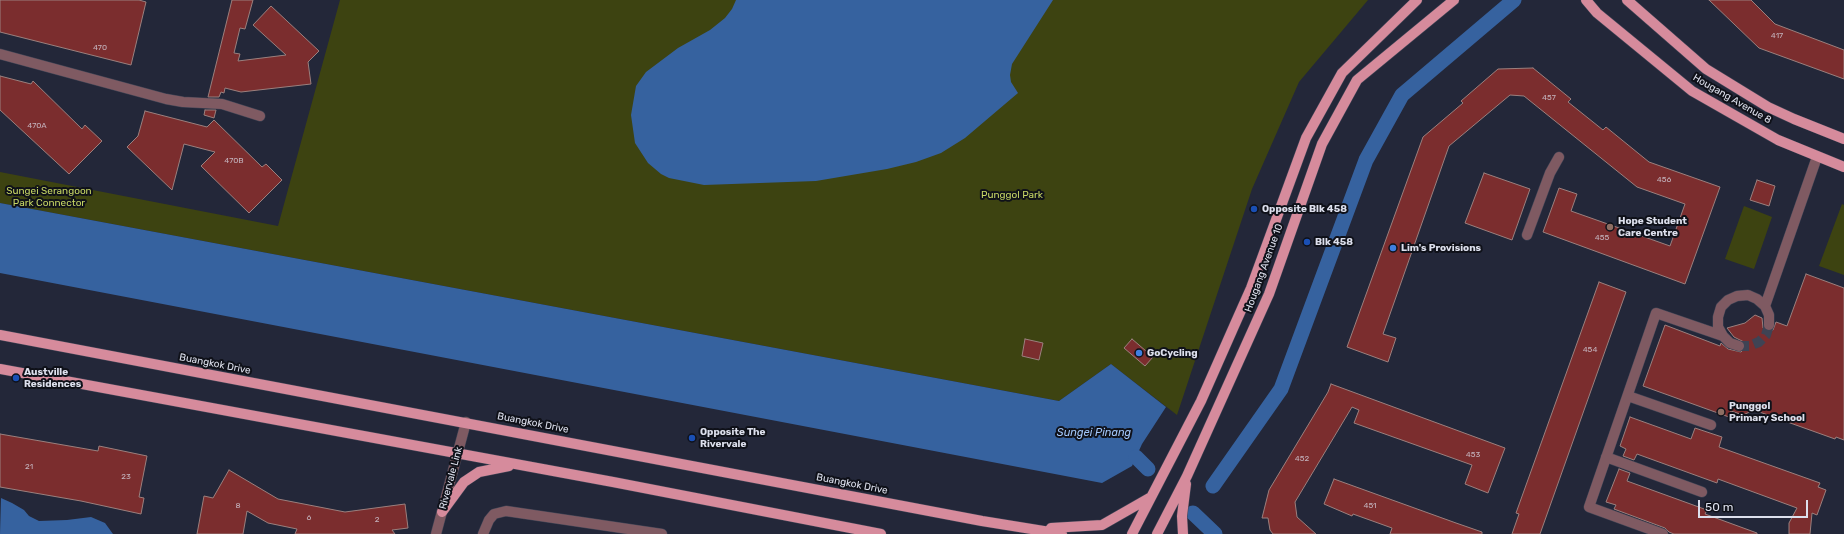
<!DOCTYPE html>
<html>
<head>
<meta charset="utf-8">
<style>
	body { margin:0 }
	#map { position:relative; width:1844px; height:534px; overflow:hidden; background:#232739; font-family:Rubik,sans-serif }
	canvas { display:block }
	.scale { position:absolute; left:1698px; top:500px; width:110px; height:18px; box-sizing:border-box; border:2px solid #dde0ed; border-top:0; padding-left:5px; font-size:12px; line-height:14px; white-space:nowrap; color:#dde0ed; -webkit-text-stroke:3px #0f1119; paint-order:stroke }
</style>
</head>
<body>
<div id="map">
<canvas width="1844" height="534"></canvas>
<div class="scale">50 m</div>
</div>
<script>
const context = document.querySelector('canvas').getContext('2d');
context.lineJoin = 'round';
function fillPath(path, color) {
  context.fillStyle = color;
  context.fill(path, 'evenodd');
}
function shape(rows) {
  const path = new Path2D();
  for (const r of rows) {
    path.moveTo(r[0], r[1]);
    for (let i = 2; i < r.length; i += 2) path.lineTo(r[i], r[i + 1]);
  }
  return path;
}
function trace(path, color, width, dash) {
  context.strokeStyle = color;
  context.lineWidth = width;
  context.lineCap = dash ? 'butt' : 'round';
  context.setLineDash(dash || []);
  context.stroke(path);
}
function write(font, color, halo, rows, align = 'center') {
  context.font = font + ' Rubik,sans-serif';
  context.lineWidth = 4;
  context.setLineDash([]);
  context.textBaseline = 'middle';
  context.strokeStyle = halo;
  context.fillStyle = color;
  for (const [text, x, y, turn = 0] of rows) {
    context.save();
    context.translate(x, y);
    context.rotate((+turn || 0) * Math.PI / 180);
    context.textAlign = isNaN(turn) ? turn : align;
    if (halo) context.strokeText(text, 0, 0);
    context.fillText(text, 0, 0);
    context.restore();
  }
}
const green = shape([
	[340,0,1368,0,1299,82,1252,189,1177,415,1111,364,1059,401,0,203,0,172,278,226],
	[1842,204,1844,205,1844,275,1819,266],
	[1744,206,1772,217,1754,269,1725,259]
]);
const water = shape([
	[736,0,1053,0,1012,64,1010,75,1011,82,1018,93,965,138,941,153,916,162,887,169,816,181,704,185,669,178,661,174,648,163,635,143,631,115,636,86,646,72,678,48,710,30,725,18,732,9],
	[0,203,1059,401,1111,364,1166,407,1142,444,1132,466,1102,483,0,273],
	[1,498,12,503,24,510,29,516,39,521,67,520,91,517,105,523,113,534,0,534]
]);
const canal = shape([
	[1136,457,1148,469],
	[1213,486,1281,389,1366,160,1402,95,1514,0],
	[1193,513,1215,534]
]);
const building = shape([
	[0,0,139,0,146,2,131,65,0,32,0,0],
	[232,0,253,0,245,29,240,28,234,53,240,54,238,61,286,55,253,25,271,6,319,51,308,62,311,84,241,92,225,88,224,93,221,92,219,97,208,97,232,0],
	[1709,0,1751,0,1775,24,1844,50,1844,79,1759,48,1709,0],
	[1533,68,1571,99,1568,102,1603,130,1606,127,1649,162,1720,187,1685,284,1543,232,1559,188,1577,194,1571,211,1670,246,1685,204,1637,187,1524,96,1510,95,1449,146,1383,334,1396,338,1388,362,1347,347,1423,137,1463,103,1461,101,1498,69,1533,68],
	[0,76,31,84,33,81,82,129,85,125,102,141,69,174,0,110,0,76],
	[205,110,216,110,214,118,204,115,205,110],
	[145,111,207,127,214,120,262,167,266,164,282,180,249,213,201,166,215,152,184,144,172,190,127,147,138,136,145,111],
	[1484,173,1530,189,1512,240,1465,223,1484,173],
	[1757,180,1775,186,1769,206,1750,200,1757,180],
	[1806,274,1844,288,1844,440,1836,437,1835,439,1754,410,1743,415,1731,411,1729,417,1643,386,1665,325,1720,346,1721,343,1728,349,1741,352,1745,348,1744,342,1734,337,1727,328,1745,323,1755,315,1762,318,1763,328,1766,331,1773,330,1776,322,1787,326,1806,274],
	[1599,282,1626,292,1540,534,1512,534,1519,514,1516,513,1599,282],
	[1025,339,1043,343,1039,360,1022,356,1025,339],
	[1132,339,1153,357,1145,366,1124,348,1132,339],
	[1331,384,1505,448,1488,493,1465,484,1472,465,1354,423,1359,410,1352,407,1295,502,1297,517,1316,534,1273,534,1270,530,1268,518,1262,518,1269,490,1328,392,1331,384],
	[1630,417,1691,439,1695,428,1722,437,1719,447,1820,483,1818,487,1826,490,1817,515,1812,513,1810,534,1789,534,1789,523,1797,508,1718,479,1717,483,1637,454,1634,460,1623,456,1626,449,1620,446,1630,417],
	[0,434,98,451,99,446,147,456,139,497,144,498,141,514,81,501,0,487,0,434],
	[1619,469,1630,473,1627,481,1707,510,1705,514,1757,533,1757,534,1674,534,1669,532,1665,528,1614,509,1616,505,1606,502,1619,469],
	[229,470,278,499,345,512,405,504,408,528,392,530,395,534,295,534,297,529,268,523,247,511,243,534,197,534,204,496,213,498,229,470],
	[1334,479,1456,523,1482,532,1482,534,1390,534,1392,528,1353,514,1352,516,1324,504,1334,479]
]);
const minorTunnel = shape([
	[1739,346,1749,346,1759,342,1766,335,1769,325]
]);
const minor = shape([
	[0,54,166,99,183,102,222,104,260,116],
	[1527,235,1550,173,1559,157],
	[1765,306,1817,157],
	[1739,346,1730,343,1723,336,1718,327,1718,317,1721,307,1728,300,1737,296,1748,295,1757,299,1765,306,1769,315,1769,325],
	[1628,396,1711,425],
	[1606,457,1702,492],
	[436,534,466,422],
	[483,534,489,520,494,514,506,511,662,534],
	[1663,534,1589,507,1656,313,1723,336]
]);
const major = shape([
	[1586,0,1597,13,1692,91,1778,140,1844,167],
	[1627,0,1706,69,1768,107,1794,119,1844,139],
	[0,335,982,521,1062,534],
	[0,369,613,482,881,534],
	[442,512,464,482,479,472,509,466],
	[1051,528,1102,525,1151,497],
	[1132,534,1201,401,1235,324,1251,288,1306,138,1342,73,1417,0],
	[1157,534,1187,476,1269,294,1322,144,1357,80,1454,0],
	[1183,534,1182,516,1186,484]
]);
const markers = [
	[1254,209,4,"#1a4fb4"],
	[1610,227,4,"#8d6e63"],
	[1307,242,4,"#1a4fb4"],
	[1393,248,4,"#3f7fe0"],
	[1139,353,4,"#3f7fe0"],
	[16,378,4,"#1a4fb4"],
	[1721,412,4,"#8d6e63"],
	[692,438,4,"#1a4fb4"]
];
const numberNames = [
	["417",1777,36],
	["470",100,48],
	["457",1549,98],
	["470A",37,126],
	["470B",234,161],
	["456",1664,180],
	["455",1602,238],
	["454",1590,350],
	["453",1473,455],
	["452",1302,459],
	["21",29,467],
	["23",126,477],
	["8",238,506],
	["451",1370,506],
	["6",309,518],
	["2",377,520]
];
const streetNames = [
	["Hougang Avenue 8",1732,99,30],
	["Hougang Avenue 10",1264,268,-70],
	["Buangkok Drive",215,364,11],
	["Buangkok Drive",533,423,11],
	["Rivervale Link",451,478,-75],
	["Buangkok Drive",852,484,11]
];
const parkNames = [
	["Sungei Serangoon",49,191],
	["Park Connector",49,203],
	["Punggol Park",1012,195]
];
const poiNames = [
	["Opposite Blk 458",1262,209],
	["Hope Student",1618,221],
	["Care Centre",1618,233],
	["Blk 458",1315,242],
	["Lim's Provisions",1401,248],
	["GoCycling",1147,353],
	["Austville",24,372],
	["Residences",24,384],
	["Punggol",1729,406],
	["Primary School",1729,418],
	["Opposite The",700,432],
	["Rivervale",700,444]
];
const waterNames = [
	["Sungei Pinang",1094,433]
];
fillPath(green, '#3d4311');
fillPath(water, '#36629f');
trace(canal, '#36629f', 15);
fillPath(building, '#7b2d2e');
trace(building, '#9b807e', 1);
trace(minorTunnel, '#3f4354', 10, [10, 5]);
trace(minor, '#414556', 11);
trace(major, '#414556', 11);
trace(minor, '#7f5a62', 10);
trace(major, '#d68b9c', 10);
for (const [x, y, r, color] of markers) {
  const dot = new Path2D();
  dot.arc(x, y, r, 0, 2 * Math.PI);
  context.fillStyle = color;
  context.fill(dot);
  trace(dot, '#0f1119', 1.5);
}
write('8px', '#c4b3bd', null, numberNames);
write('10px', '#dde0ed', '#0f1119', streetNames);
write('10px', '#c6d664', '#0f1119', parkNames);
write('bold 10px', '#dde0ed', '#0f1119', poiNames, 'left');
write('italic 11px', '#a2c7fb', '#0f1119', waterNames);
</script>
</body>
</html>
